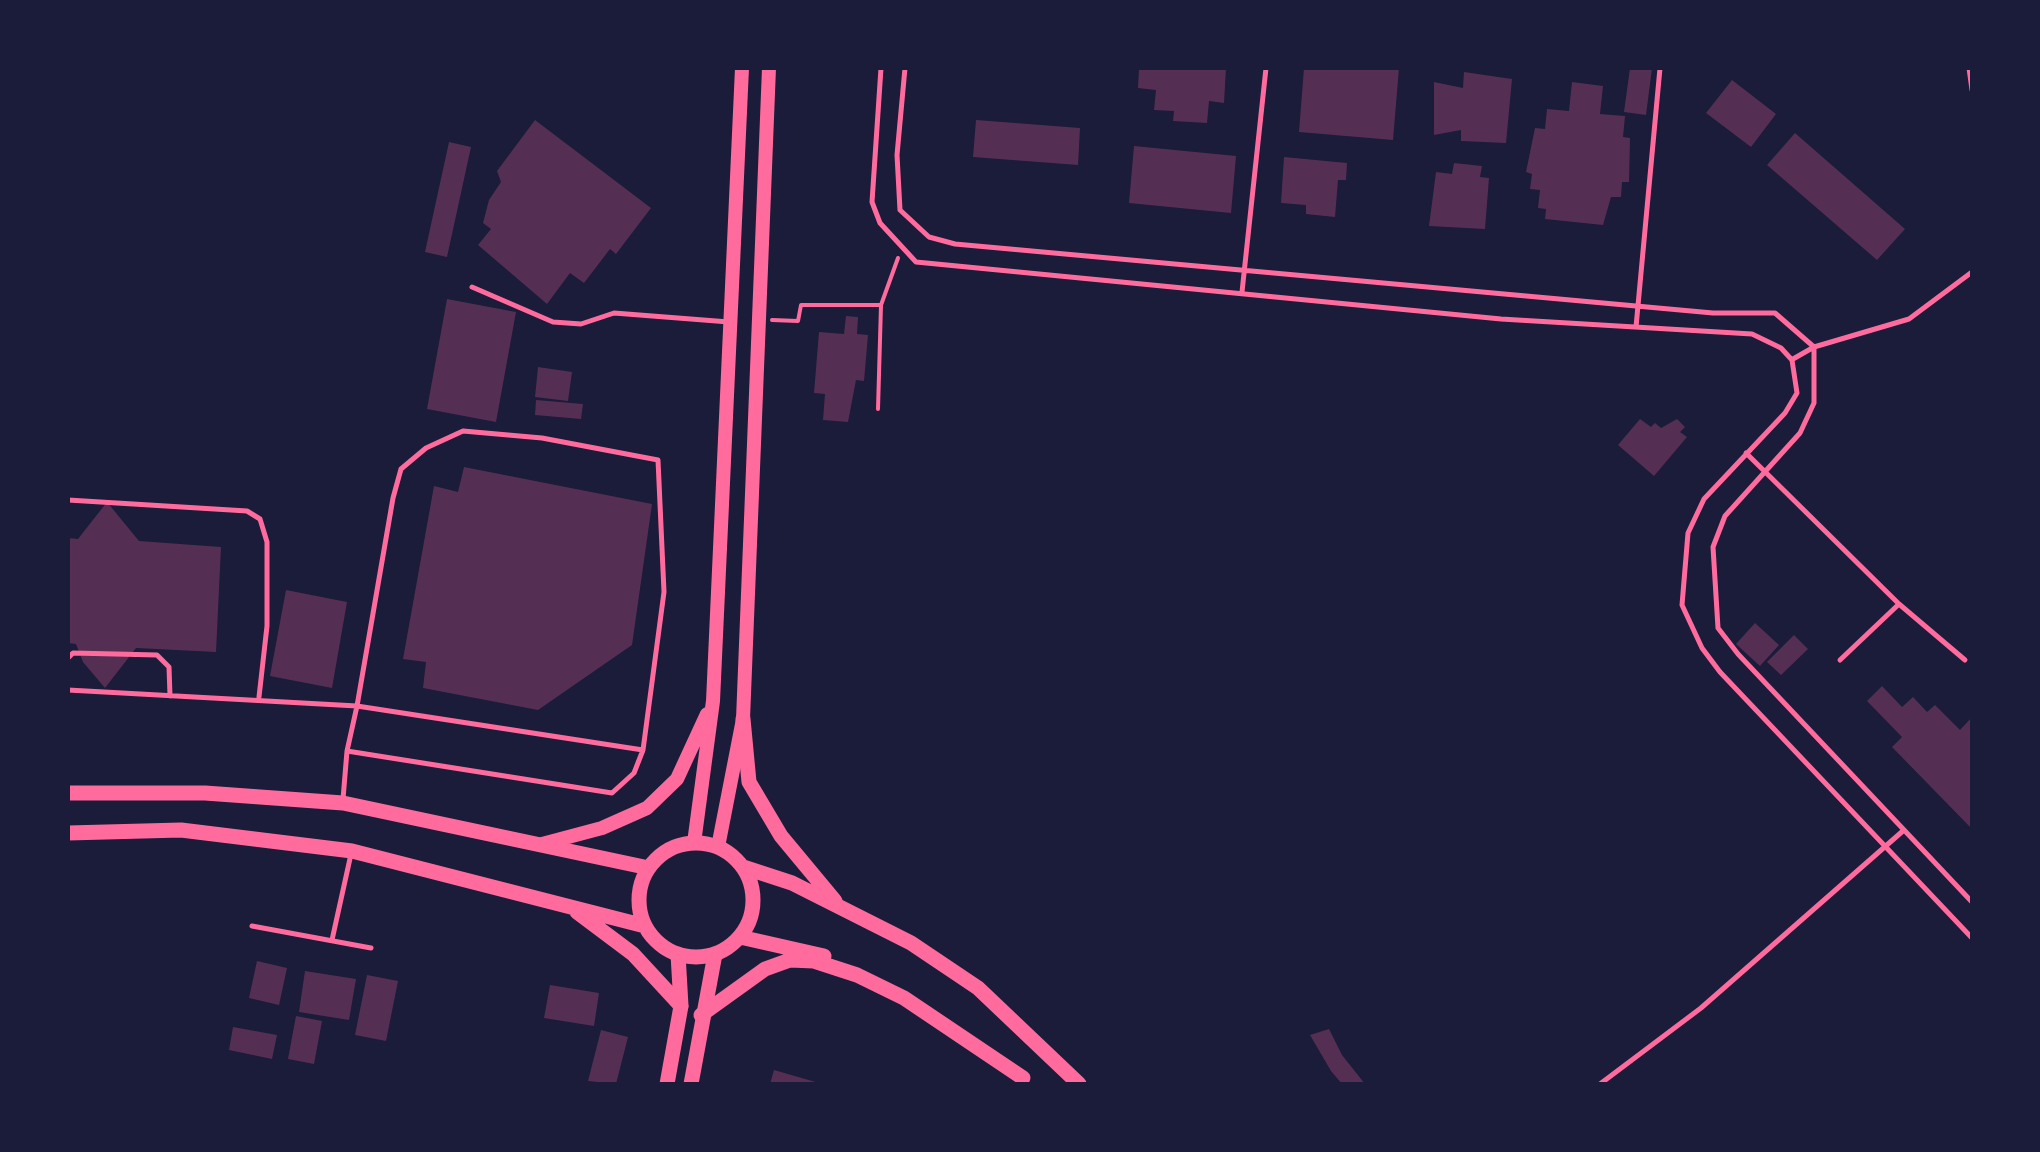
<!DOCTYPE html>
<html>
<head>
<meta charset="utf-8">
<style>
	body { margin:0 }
	#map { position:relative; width:2040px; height:1152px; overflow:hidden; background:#1b1b3a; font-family:"Fira Sans Condensed",sans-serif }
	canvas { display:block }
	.frame { position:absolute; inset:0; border:70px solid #1b1b3a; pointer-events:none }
</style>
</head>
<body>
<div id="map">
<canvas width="2040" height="1152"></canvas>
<div class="frame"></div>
</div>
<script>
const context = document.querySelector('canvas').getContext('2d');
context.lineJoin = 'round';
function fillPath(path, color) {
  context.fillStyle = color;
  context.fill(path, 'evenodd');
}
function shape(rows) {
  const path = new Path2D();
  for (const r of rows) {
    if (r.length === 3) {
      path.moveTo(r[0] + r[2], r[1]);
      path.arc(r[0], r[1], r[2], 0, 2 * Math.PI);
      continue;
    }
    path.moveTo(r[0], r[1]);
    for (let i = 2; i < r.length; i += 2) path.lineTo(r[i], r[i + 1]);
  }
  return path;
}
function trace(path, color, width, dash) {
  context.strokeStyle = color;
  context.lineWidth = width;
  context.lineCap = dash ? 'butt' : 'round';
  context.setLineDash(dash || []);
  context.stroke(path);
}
const building = shape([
	[1139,68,1226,68,1224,103,1209,101,1207,123,1173,121,1174,111,1154,110,1156,90,1138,88],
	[1304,68,1399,68,1393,140,1299,132],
	[1630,68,1652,68,1646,115,1624,112],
	[1464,72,1512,79,1506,143,1461,141,1461,130,1434,135,1434,82,1463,88],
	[1732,80,1776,114,1751,147,1706,113],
	[1572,82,1603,86,1600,114,1625,116,1623,137,1630,138,1629,182,1622,182,1621,197,1611,197,1603,225,1545,219,1546,209,1538,208,1540,190,1530,189,1532,174,1526,172,1535,128,1545,129,1547,109,1569,111],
	[535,120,651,208,616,254,610,249,584,283,570,273,547,304,478,245,491,229,483,223,489,200,501,182,497,171],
	[976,120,1080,128,1078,165,973,157],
	[1795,133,1905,229,1877,260,1767,165],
	[449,142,471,147,447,257,425,252],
	[1134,146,1236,156,1231,213,1129,203],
	[1284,157,1347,163,1346,180,1338,180,1335,217,1306,214,1306,205,1281,203],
	[1454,163,1482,166,1480,177,1489,178,1485,229,1429,226,1436,172,1452,174],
	[447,299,516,312,496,422,427,409],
	[846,316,858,317,857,334,868,335,864,381,856,380,848,422,823,420,825,394,814,393,819,332,844,334],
	[538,367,572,372,568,401,535,397],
	[536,400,583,404,581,419,535,415],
	[1640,419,1651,427,1655,423,1661,428,1677,419,1685,427,1680,432,1687,437,1654,476,1618,445],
	[464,467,652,504,632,645,538,710,423,688,426,662,403,659,434,486,458,492],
	[107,502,139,541,221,547,216,652,136,648,105,688,83,662,76,644,68,643,68,538,78,539],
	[286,590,347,602,332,688,270,676],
	[1755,623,1779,645,1760,666,1736,644],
	[1794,635,1808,649,1781,675,1767,662],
	[1882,686,1902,707,1913,697,1927,712,1935,705,1960,730,1972,717,1972,829,1892,747,1902,737,1867,701],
	[257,961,287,968,279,1005,249,998],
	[305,971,356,979,349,1020,299,1012],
	[367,975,398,981,386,1041,355,1035],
	[550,985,599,993,594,1026,544,1018],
	[296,1016,322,1021,314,1064,288,1059],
	[233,1027,277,1035,272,1059,229,1050],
	[1329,1029,1342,1055,1365,1084,1342,1084,1331,1071,1310,1035],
	[601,1030,628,1037,616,1084,588,1081],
	[774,1070,819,1083,819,1084,770,1084]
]);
const path = shape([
	[881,305,898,258],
	[772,320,798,321,801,305,881,305,878,409]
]);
const service = shape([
	[881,68,872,202,880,223,916,262,1501,319,1752,334,1781,348,1792,360,1797,393,1785,413,1704,499,1688,533,1682,605,1702,648,1720,672,1972,938],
	[905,68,897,155,900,210,929,237,955,244,1713,313,1775,313,1814,347,1814,403,1800,433,1725,516,1713,547,1718,628,1738,654,1972,902],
	[1969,68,1972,90],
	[472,287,553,322,581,324,614,313,729,322],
	[1242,292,1266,68],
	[1636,327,1660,68],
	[1793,359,1814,347,1909,319,1972,272],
	[1746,453,1899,604,1965,660],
	[68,500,247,511,260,519,267,542,267,626,259,697],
	[68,658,73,653,157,655,169,667,170,696],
	[1840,660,1899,604],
	[68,690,357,706,643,750,664,592,658,460,542,438,463,431,426,448,401,469,393,498,357,706,347,751,343,799],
	[347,751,612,793,634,773,643,750],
	[252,926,371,948],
	[332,940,351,854],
	[1600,1084,1701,1008,1904,830]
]);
const secondary = shape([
	[694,843,713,701,742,68],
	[542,844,602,828,647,808,677,779,707,714],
	[718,847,743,719,769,68]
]);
const primary = shape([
	[667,1084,681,1006,678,954],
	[691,1084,715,954]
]);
const trunk = shape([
	[743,719,749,782,781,836,835,901],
	[68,793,205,793,343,803,649,868],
	[68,833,181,830,352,851,645,926],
	[696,900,57],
	[743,867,792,883,911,943,978,988,1079,1084],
	[577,912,633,954,681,1006],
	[740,937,824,956],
	[701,1015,765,969,790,960,814,961,857,975,904,998,1023,1078]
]);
fillPath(building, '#542f53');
trace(path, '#ff6b9d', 4);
trace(service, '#ff6b9d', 5);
trace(secondary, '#ff6b9d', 14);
trace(primary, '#ff6b9d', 15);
trace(trunk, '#ff6b9d', 15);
</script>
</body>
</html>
